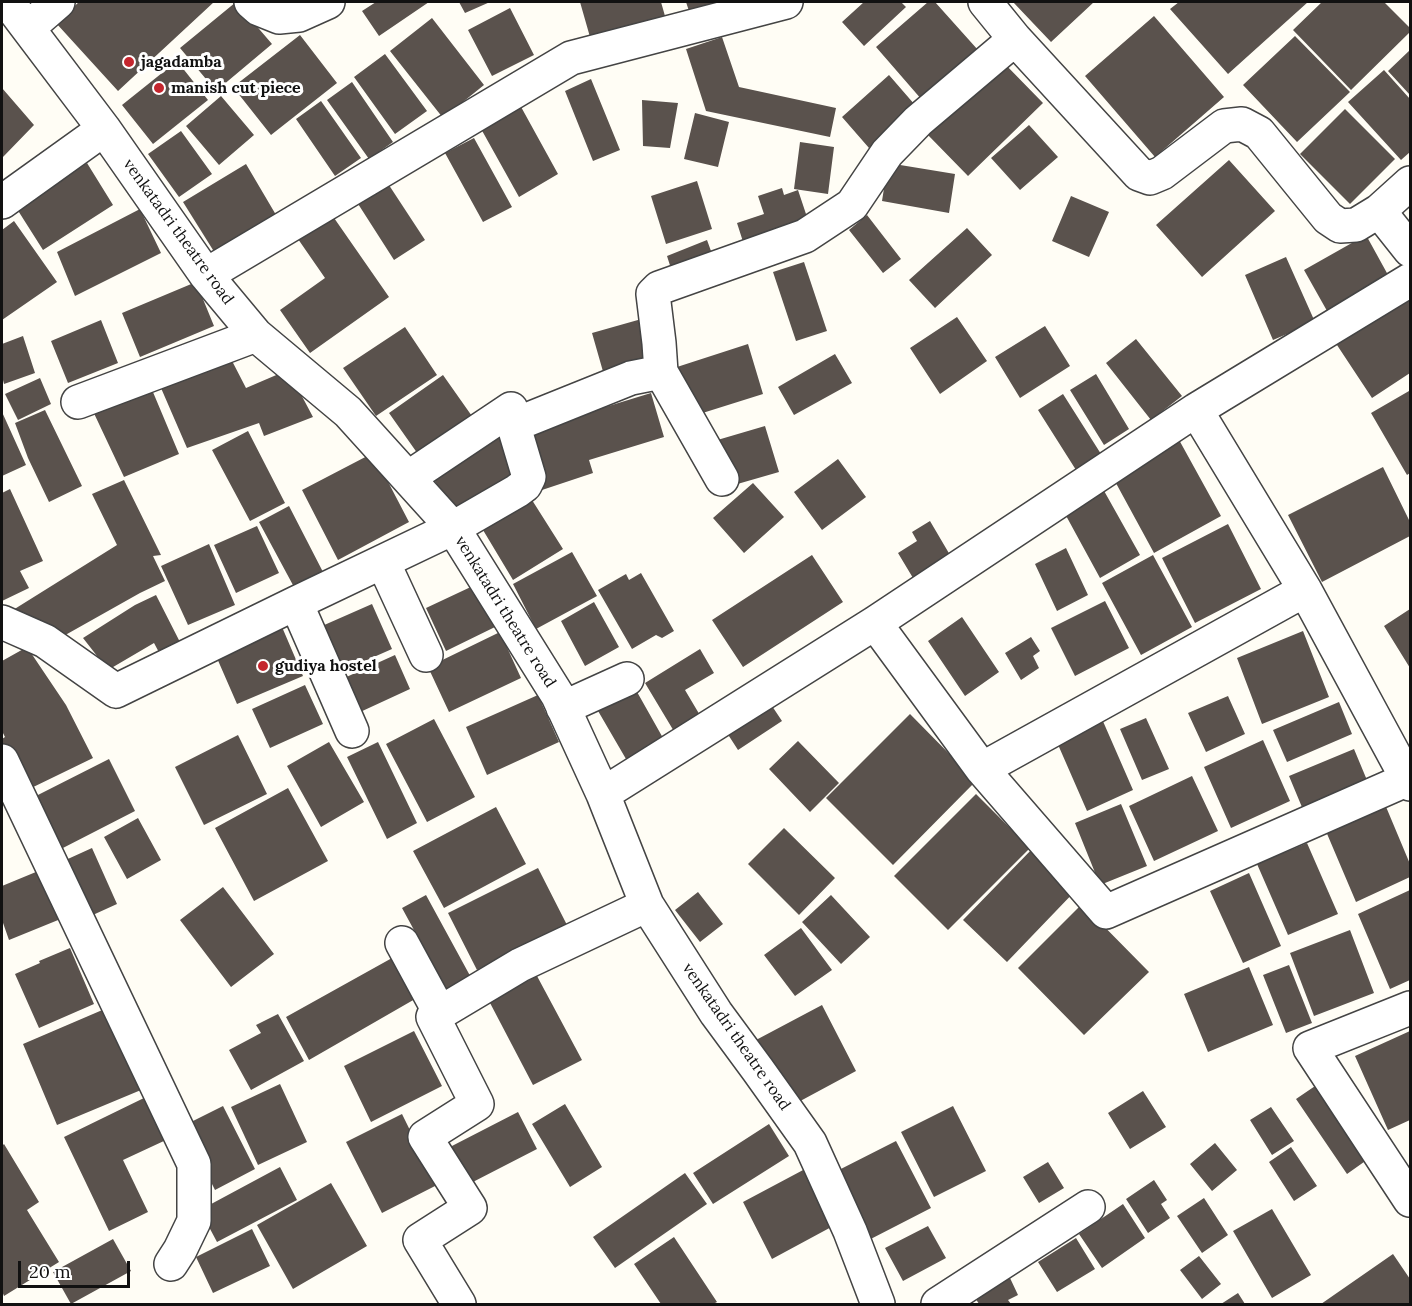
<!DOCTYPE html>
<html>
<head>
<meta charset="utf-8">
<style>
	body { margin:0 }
	#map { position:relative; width:1412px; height:1306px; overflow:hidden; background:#fffdf5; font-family:Lora,serif }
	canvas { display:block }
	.frame { position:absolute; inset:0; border:3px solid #111; pointer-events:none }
	.scale { position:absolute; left:18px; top:1261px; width:112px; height:27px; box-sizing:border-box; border:3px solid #111; border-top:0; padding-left:8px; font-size:18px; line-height:21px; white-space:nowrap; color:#111; -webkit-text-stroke:4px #fff; paint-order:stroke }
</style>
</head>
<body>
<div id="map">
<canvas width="1412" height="1306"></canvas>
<div class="frame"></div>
<div class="scale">20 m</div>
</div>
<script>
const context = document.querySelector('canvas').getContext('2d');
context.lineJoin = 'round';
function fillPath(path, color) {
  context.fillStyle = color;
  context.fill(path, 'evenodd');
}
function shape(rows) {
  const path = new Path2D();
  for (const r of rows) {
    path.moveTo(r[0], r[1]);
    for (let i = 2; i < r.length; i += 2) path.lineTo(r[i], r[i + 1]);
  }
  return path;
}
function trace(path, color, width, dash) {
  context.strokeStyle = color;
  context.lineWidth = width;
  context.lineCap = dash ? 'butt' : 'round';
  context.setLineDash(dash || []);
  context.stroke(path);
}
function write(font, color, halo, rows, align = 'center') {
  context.font = font + ' Lora,serif';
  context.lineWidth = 6;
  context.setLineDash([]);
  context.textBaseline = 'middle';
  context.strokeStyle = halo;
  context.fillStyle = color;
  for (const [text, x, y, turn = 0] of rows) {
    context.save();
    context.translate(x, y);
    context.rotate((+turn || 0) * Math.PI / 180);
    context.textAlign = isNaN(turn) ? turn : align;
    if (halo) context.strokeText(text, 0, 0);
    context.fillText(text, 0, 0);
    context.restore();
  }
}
const building = shape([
	[79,2,214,2,118,91,56,23],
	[236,2,272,44,216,91,180,48],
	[376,2,429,2,379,36,362,11],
	[459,2,490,2,465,13],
	[580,2,661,2,665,16,590,37],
	[686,2,717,2,689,11],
	[864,2,901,2,906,7,864,46,842,22],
	[928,2,935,2,978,50,922,100,876,47],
	[1013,2,1094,2,1051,42],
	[1179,2,1308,2,1228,74,1170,9],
	[1322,2,1384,2,1410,28,1410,32,1351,90,1293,30],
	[510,8,534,55,492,76,468,30],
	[1154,16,1224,97,1155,157,1085,76],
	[432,18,484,85,443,118,390,51],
	[300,35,337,83,271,135,233,87],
	[1295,36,1350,92,1297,142,1243,85],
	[722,37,739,87,836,108,830,137,706,111,686,49],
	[1410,50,1410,95,1388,71],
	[385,54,427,111,395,134,354,77],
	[177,61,208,100,153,144,122,105],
	[1002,61,1043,103,968,176,927,134],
	[1384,70,1410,99,1410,152,1401,160,1348,102],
	[889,75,915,105,869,148,842,117],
	[591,79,620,150,593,161,565,91],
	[352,82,393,142,369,159,327,100],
	[2,88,34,125,2,158],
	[221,96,254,135,219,165,186,126],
	[642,100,678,103,670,148,643,146],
	[321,101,361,158,335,176,296,119],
	[520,105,558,174,519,197,480,127],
	[1345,109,1395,159,1350,204,1300,154],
	[695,113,729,122,718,167,684,159],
	[1029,125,1058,157,1020,190,991,158],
	[181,131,212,174,179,197,148,154],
	[474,138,512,207,483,222,445,153],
	[800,142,834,147,828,194,794,189],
	[1229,160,1275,211,1202,277,1156,225],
	[87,163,113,205,43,250,17,209],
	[888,163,955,174,949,213,882,201],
	[246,164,279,220,218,258,183,202],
	[383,176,425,240,394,260,353,196],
	[697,181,712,229,666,244,651,196],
	[782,188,784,195,798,190,811,229,746,251,737,223,764,214,758,196],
	[1071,196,1109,212,1089,257,1052,241],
	[140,209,161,253,75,296,57,252],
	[332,215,389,297,310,353,280,310,325,278,298,239],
	[867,215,901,259,883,273,849,230],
	[14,221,57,282,2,320,2,230],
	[967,228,992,255,935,308,909,280],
	[1366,235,1393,284,1331,318,1304,270],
	[707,240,715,262,674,278,667,256],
	[1286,257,1315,322,1273,340,1245,275],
	[804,262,827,331,796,341,773,272],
	[196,282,214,326,140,357,122,313],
	[1410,293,1410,373,1372,398,1335,342],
	[957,317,987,361,940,394,910,348],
	[645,318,657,360,604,375,592,333],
	[101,320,118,363,68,383,51,341],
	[1045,326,1070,366,1020,398,995,357],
	[405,327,437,375,376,416,343,368],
	[23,336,35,373,4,384,2,376,2,344],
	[1136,339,1182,396,1151,420,1106,363],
	[748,344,763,394,693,416,677,367],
	[835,354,852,383,794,415,778,387],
	[230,357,246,388,288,370,313,417,264,436,259,423,187,448,161,388],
	[1096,374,1129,429,1104,445,1070,390],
	[443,375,474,419,420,457,389,413],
	[40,378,51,404,18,420,5,394],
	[150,385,179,454,124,477,91,407],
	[1409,391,1410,393,1410,473,1407,475,1371,413],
	[651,393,664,437,589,460,593,473,542,490,524,432],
	[1063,394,1101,454,1076,470,1038,410],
	[45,410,82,486,49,502,28,458,15,423],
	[2,412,26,465,2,476],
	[765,426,779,472,727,487,714,441],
	[248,431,285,503,250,521,212,450],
	[501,435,525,475,457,518,433,478],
	[1178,438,1221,516,1154,553,1111,474],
	[373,453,409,522,338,560,302,490],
	[838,459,866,497,822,530,794,492],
	[1383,467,1410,522,1410,536,1322,582,1288,515],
	[124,480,161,555,153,556,165,581,140,593,60,638,13,610,117,545,92,494],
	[753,483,784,517,744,553,713,518],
	[10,489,43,561,20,571,29,588,2,601,2,493],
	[1103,489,1140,555,1100,578,1064,512],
	[532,500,563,549,513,580,483,530],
	[289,506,323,572,294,587,259,522],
	[930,521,950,555,913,578,898,553,917,541,912,532],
	[1228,524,1261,589,1195,623,1162,558],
	[257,526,279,573,236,593,214,545],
	[209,544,235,605,188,625,161,566],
	[1066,548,1088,595,1057,611,1035,564],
	[572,552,597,596,536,629,513,584],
	[812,555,843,602,743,667,712,620],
	[1153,555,1192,627,1141,655,1102,583],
	[641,573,674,631,662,638,656,635,632,649,598,590,626,574,629,580],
	[475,585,495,627,446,651,426,608],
	[156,595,183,648,162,658,154,643,108,670,83,638,135,605],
	[1105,601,1129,648,1075,676,1051,628],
	[594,602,619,647,585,666,561,621],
	[372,604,392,649,342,671,322,626],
	[1410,609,1410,668,1384,626],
	[962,617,999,672,965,696,928,641],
	[279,620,303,676,237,704,213,649],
	[1303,631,1329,697,1262,724,1237,658],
	[500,632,521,678,449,712,428,667],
	[1031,637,1040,651,1033,656,1039,668,1021,680,1005,653],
	[27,647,66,705,93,758,23,792,2,747,2,739,5,737,2,731,2,661],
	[700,649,714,673,685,690,701,717,675,733,645,683],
	[395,655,410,689,358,713,342,679],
	[632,683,663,738,626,759,594,704],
	[305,685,323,724,270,748,252,709],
	[762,691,782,721,738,750,718,719],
	[538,695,559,742,487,775,466,727],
	[1228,696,1245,734,1206,752,1188,713],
	[1339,702,1352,734,1287,762,1273,730],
	[910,714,976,781,893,865,826,798],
	[1146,718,1169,769,1142,780,1120,729],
	[434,719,475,797,427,822,386,744],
	[1102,719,1133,790,1087,811,1056,740],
	[238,735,267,794,204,825,175,767],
	[1263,740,1290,801,1231,828,1204,767],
	[798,741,839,783,810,812,769,769],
	[329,742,364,802,321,827,287,766],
	[378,742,417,823,387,839,347,757],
	[1354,749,1369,785,1304,812,1289,776],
	[109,759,135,811,59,850,32,798],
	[1192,776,1218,831,1154,861,1129,806],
	[288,788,328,861,254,901,215,828],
	[976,794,1030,848,948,930,894,876],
	[1384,802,1410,864,1410,877,1356,902,1325,829],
	[1121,804,1147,866,1100,885,1075,823],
	[496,807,526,864,444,908,413,851],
	[138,818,161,860,127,879,104,837],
	[784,828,835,878,799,915,748,864],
	[1307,843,1338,914,1288,935,1257,864],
	[1035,846,1079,887,1007,962,963,920],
	[92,848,117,904,84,919,59,863],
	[48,867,68,916,9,940,2,920,2,886],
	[538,868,567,925,477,970,448,913],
	[1249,873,1281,946,1243,963,1210,891],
	[223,887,274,954,231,987,180,920],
	[1410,890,1410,980,1390,989,1358,914],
	[698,892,723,924,700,942,675,910],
	[426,895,474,983,450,996,402,908],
	[831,895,870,937,841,964,802,922],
	[1082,904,1149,972,1084,1035,1018,968],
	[801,928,832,970,795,996,764,955],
	[1350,930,1374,993,1314,1016,1290,953],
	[70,948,94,1004,39,1028,15,974,40,963,39,961],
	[392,958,415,999,309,1060,286,1017],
	[1289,965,1312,1023,1286,1033,1263,975],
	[1249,967,1273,1025,1208,1052,1184,994],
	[537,976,582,1060,533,1085,489,1001],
	[822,1005,856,1071,791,1106,756,1040],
	[107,1008,141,1090,57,1125,23,1044],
	[278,1014,304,1061,251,1090,229,1050,261,1033,256,1025],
	[414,1031,442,1086,371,1122,344,1066],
	[1410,1031,1410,1120,1388,1130,1355,1056],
	[1321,1082,1371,1157,1347,1174,1296,1099],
	[280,1084,307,1142,258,1165,231,1107],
	[1143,1091,1166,1127,1130,1149,1108,1113],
	[146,1097,166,1140,123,1160,148,1212,109,1231,64,1137],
	[565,1104,602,1167,570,1187,532,1124],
	[223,1106,255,1169,215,1190,183,1126],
	[953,1106,986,1171,934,1197,901,1132],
	[1271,1107,1294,1141,1272,1155,1250,1120],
	[518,1112,537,1149,469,1184,450,1147],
	[402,1114,437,1185,382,1213,346,1142],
	[769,1124,789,1156,713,1204,693,1173],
	[896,1141,931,1208,861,1244,827,1176],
	[1215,1143,1237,1170,1212,1191,1190,1164],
	[4,1144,39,1202,27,1210,59,1262,4,1296,2,1291,2,1146],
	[1291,1147,1317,1186,1294,1201,1269,1162],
	[1048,1162,1064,1188,1039,1203,1023,1177],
	[280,1167,297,1200,217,1242,200,1210],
	[805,1169,835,1225,772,1259,743,1202],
	[685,1173,707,1204,615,1268,593,1237],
	[1154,1180,1167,1200,1161,1204,1170,1218,1148,1233,1126,1199],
	[331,1183,367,1246,293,1289,257,1225],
	[1204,1198,1228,1235,1202,1253,1177,1216],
	[1123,1204,1145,1238,1102,1268,1079,1234],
	[1272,1209,1311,1275,1272,1298,1233,1231],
	[928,1226,946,1258,903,1281,885,1248],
	[252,1229,270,1266,213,1293,196,1257],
	[674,1237,717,1302,713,1304,661,1304,634,1264],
	[1076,1238,1095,1269,1057,1292,1038,1262],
	[113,1239,131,1271,71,1304,53,1272],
	[1393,1254,1410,1279,1410,1304,1321,1304],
	[1199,1256,1221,1284,1202,1299,1180,1270],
	[1010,1278,1018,1295,1008,1300,1011,1304,979,1304,974,1296],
	[1238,1293,1245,1304,1221,1304]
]);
const minor = shape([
	[8,2,104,129,206,275,256,335,348,412,453,528,558,696,603,794,647,905,716,1013,758,1070,810,1143,850,1231,878,1304],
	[251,2,259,9,279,17,299,15,328,2],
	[985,2,1015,39,1139,174,1150,178,1162,173,1224,126,1242,124,1259,133,1328,218,1340,226,1356,225,1379,211,1410,250],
	[28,28,58,2],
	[2,202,104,129],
	[1379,211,1410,183],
	[206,275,571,58,786,2],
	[661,372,659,343,653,294,659,288,805,236,852,205,887,153,918,121,1015,39],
	[78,402,256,335],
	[1196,410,1305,590,1410,784],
	[408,478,511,409],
	[383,562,426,655],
	[296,603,352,731],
	[2,622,45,641,116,691,296,603,453,528,517,491,525,485,529,477,515,430,519,423,631,378,661,372,722,479],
	[875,623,982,769,1106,912,1408,779],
	[563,708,627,679],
	[2,761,194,1164,194,1221,180,1250,171,1264],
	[982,769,1305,590],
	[603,794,875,623,1196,410,1410,280],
	[402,943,440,1013],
	[1410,1008,1310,1048,1410,1200],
	[459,1304,420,1240,470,1208,425,1137,477,1104,433,1017,520,965,647,905],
	[938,1304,1088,1207]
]);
const markers = [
	[129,62,6,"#c4262e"],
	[159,88,6,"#c4262e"],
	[263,666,6,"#c4262e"]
];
const poiNames = [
	["jagadamba",141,62],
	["manish cut piece",171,88],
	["gudiya hostel",275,666]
];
const streetNames = [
	["venkatadri theatre road",178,232,54],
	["venkatadri theatre road",505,612,58],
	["venkatadri theatre road",736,1037,55]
];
fillPath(building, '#5a524d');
trace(minor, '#444', 36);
trace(minor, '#fff', 33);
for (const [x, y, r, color] of markers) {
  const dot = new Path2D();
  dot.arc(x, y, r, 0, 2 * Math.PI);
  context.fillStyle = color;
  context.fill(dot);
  trace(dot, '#fff', 2);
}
write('bold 16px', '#111', '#fff', poiNames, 'left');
write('16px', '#111', '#fff', streetNames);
</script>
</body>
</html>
